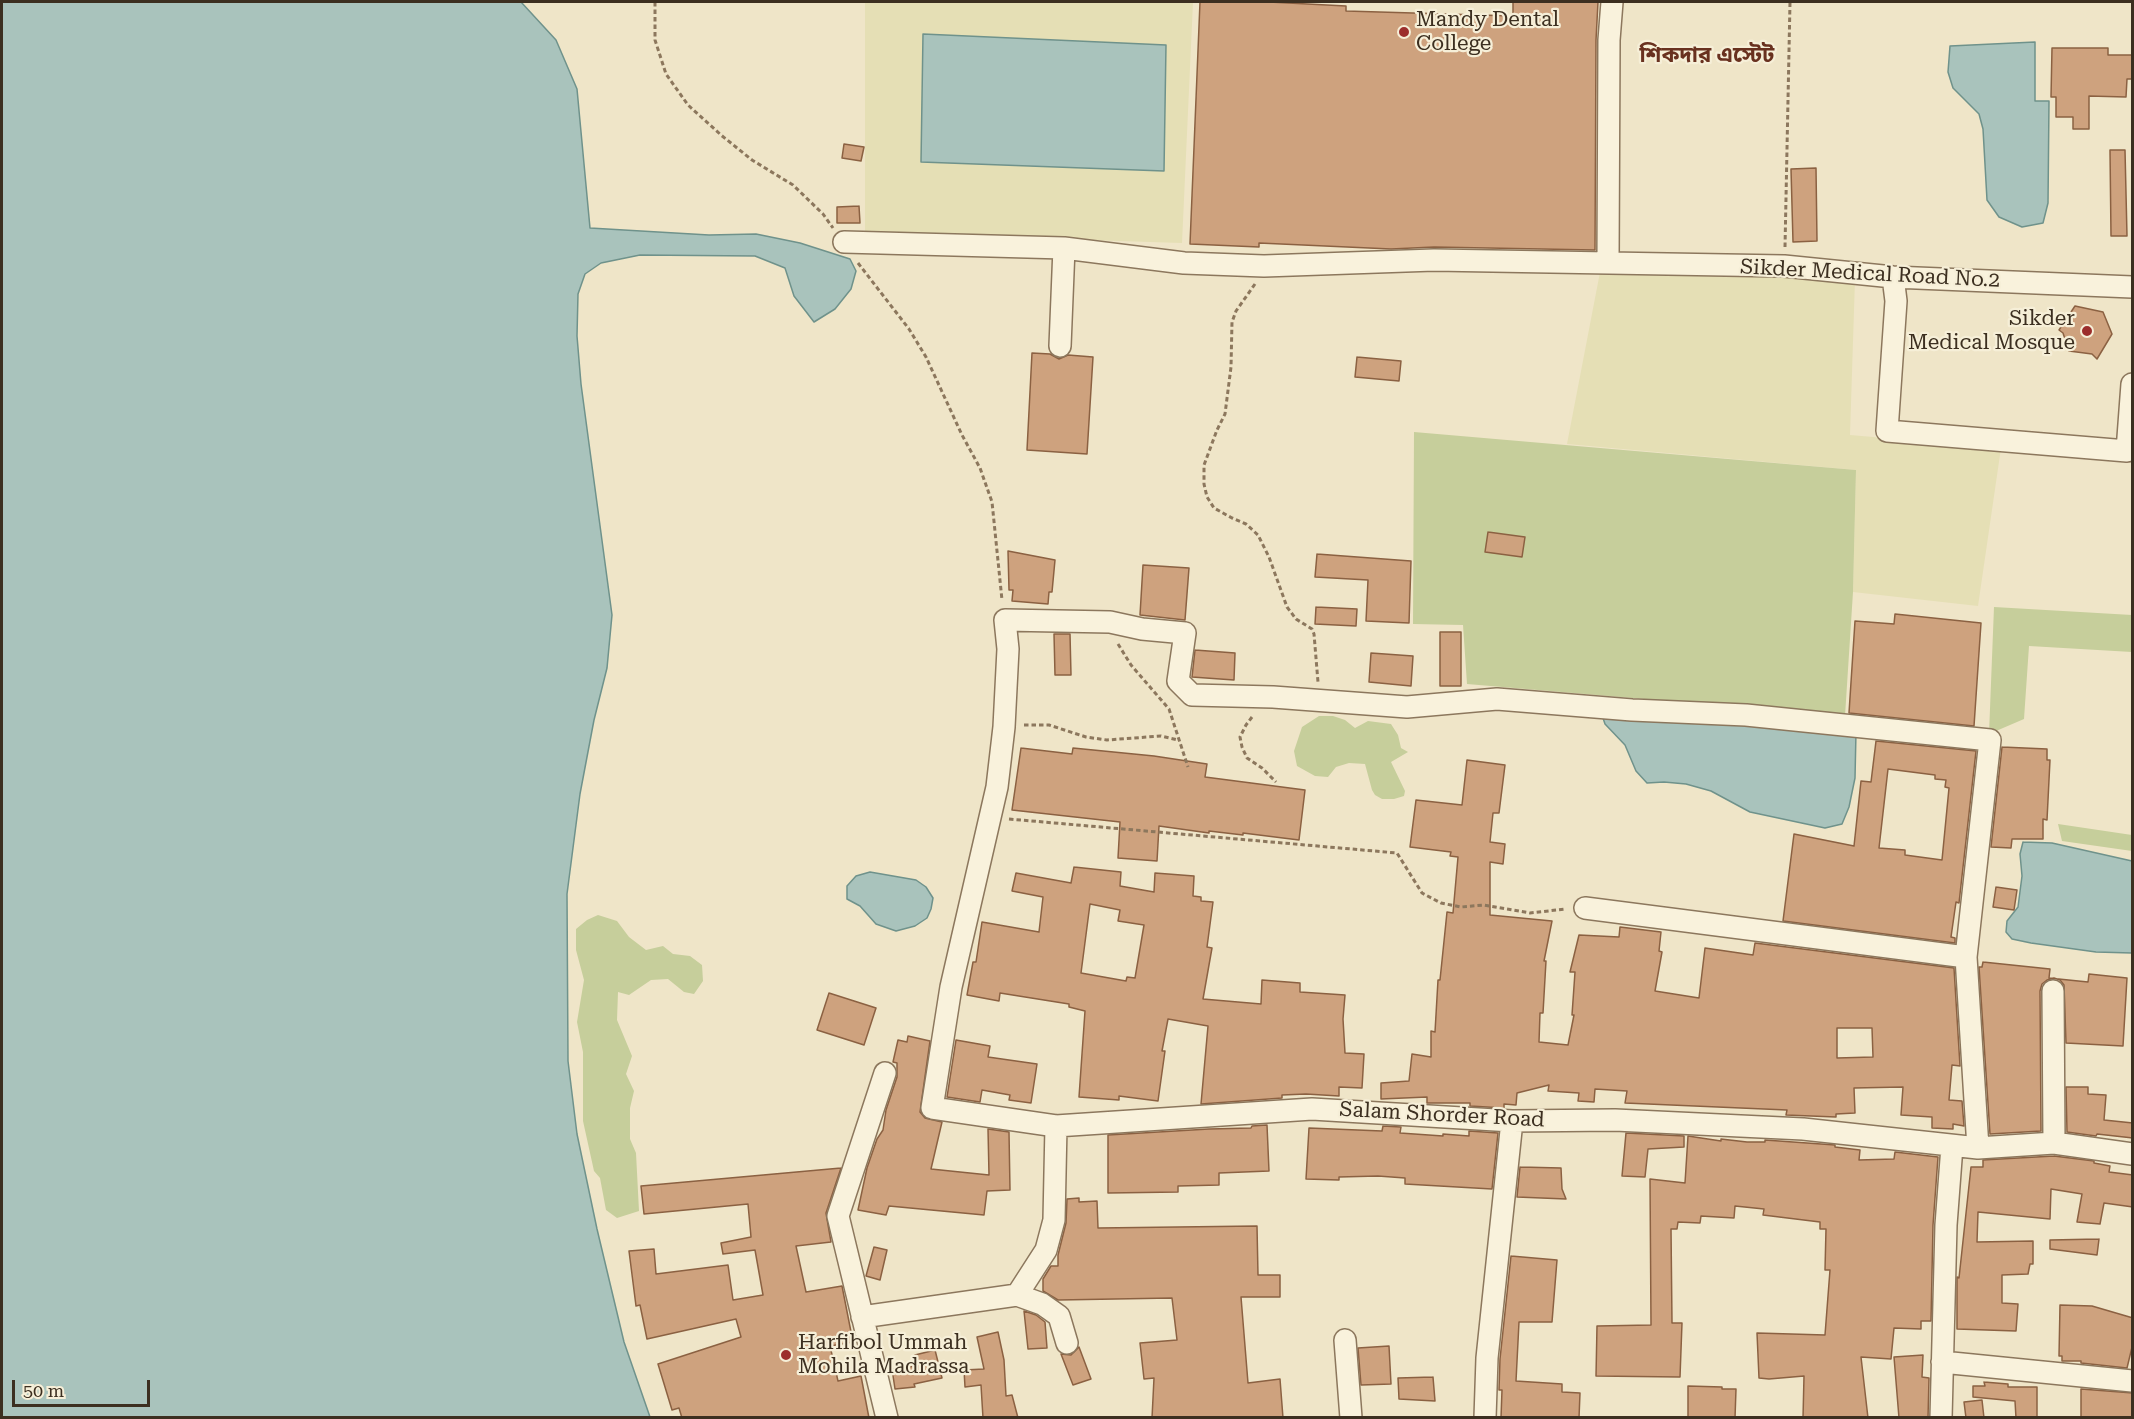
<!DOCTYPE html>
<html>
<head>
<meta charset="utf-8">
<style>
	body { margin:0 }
	#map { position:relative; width:2134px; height:1419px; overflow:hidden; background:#efe5c8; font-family:"Roboto Serif",serif }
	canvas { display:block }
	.frame { position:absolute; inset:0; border:3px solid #3c2f20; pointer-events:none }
	.scale { position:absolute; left:12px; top:1380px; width:138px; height:27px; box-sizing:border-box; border:3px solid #3c2f20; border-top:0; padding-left:8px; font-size:18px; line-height:21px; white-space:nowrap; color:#3c2f20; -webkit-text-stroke:4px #f6efd8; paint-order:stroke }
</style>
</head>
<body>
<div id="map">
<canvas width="2134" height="1419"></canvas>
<div class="frame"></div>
<div class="scale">50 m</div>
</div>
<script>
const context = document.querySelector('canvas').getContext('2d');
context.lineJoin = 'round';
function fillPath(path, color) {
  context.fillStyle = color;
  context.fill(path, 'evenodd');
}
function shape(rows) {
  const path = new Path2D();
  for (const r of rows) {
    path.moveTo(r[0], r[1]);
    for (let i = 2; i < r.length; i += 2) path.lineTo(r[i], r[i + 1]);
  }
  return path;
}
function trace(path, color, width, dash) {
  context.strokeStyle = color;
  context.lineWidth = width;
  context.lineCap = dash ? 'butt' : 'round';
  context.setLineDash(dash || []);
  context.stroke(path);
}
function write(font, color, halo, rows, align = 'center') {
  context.font = font + ' "Roboto Serif","Noto Sans Bengali",serif';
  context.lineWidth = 4.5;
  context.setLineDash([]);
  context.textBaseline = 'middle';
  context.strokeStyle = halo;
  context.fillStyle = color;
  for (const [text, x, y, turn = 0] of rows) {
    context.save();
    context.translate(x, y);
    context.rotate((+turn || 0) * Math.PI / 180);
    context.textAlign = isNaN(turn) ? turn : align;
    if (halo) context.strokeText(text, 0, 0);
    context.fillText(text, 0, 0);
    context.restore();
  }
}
const farmland = shape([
	[865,2,1193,2,1182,243,865,233],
	[1601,267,1855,279,1850,435,2001,448,1978,606,1853,592,1856,470,1567,444]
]);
const green = shape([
	[1414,432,1856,470,1853,592,1845,716,1467,684,1463,625,1413,624],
	[1994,607,2132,615,2132,652,2029,646,2024,719,1989,734],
	[1319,716,1333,716,1345,720,1355,728,1368,721,1391,724,1398,735,1401,748,1408,752,1391,762,1405,791,1404,796,1394,799,1382,799,1375,795,1372,790,1365,764,1349,763,1336,767,1328,777,1315,776,1297,766,1294,751,1302,727],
	[2058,824,2132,835,2132,851,2062,841],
	[598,915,617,921,629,937,646,950,663,946,673,954,690,956,702,965,703,981,694,994,684,992,668,979,651,980,629,995,618,992,617,1020,632,1056,626,1074,634,1091,630,1108,630,1139,636,1153,639,1211,617,1218,606,1210,600,1178,594,1171,583,1121,583,1052,577,1022,584,980,576,950,576,929,587,920]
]);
const water = shape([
	[2,2,521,2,556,40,577,89,590,228,709,235,756,234,800,243,850,259,856,271,851,289,835,309,814,322,794,296,785,268,755,256,640,255,601,263,585,274,578,294,577,336,581,384,612,615,607,668,594,720,580,794,567,894,568,1061,577,1134,597,1229,624,1342,650,1417,2,1417,2,2],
	[923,34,1166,45,1164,171,921,162,923,34],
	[2035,42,2035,101,2049,101,2048,203,2043,223,2022,227,1999,217,1987,200,1983,129,1979,114,1953,88,1948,72,1950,46,2035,42],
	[1611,716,1856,732,1855,778,1849,807,1842,824,1825,828,1750,812,1711,791,1686,784,1664,782,1647,783,1636,771,1625,745,1605,724,1603,718,1611,716],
	[2023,842,2052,843,2132,861,2132,953,2096,952,2031,943,2012,939,2006,932,2007,921,2018,907,2022,876,2020,854,2023,842],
	[870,872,916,880,926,887,933,898,931,909,927,918,915,926,896,931,876,924,860,906,847,899,847,886,856,876,870,872]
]);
const building = shape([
	[1200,2,1269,2,1346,6,1346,11,1513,16,1513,2,1598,2,1596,40,1595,250,1434,247,1391,249,1259,243,1259,247,1190,244,1200,2],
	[2052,48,2108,48,2108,55,2133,55,2133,79,2127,79,2126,97,2089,96,2089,129,2073,129,2073,117,2056,117,2056,97,2051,97,2052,48],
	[844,144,864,147,861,161,842,158,844,144],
	[2110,150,2125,150,2127,236,2111,236,2110,150],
	[1816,168,1817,241,1793,242,1791,169,1816,168],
	[859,206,860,223,837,223,837,207,859,206],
	[2075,306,2103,312,2112,334,2097,359,2092,354,2069,351,2063,333,2059,330,2075,306],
	[1032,353,1050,354,1059,359,1068,355,1093,357,1087,454,1027,450,1032,353],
	[1357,357,1401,361,1399,381,1355,377,1357,357],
	[1488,532,1525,537,1522,557,1485,552,1488,532],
	[1008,551,1055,560,1052,592,1049,592,1048,604,1012,601,1013,590,1009,590,1008,551],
	[1317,554,1411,561,1409,623,1366,621,1368,580,1315,577,1317,554],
	[1143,565,1189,568,1185,620,1140,615,1143,565],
	[1316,607,1357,609,1356,626,1315,624,1316,607],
	[1895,614,1981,623,1974,726,1849,713,1855,621,1894,624,1895,614],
	[1440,632,1461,632,1461,686,1440,686,1440,632],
	[1054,634,1070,634,1071,675,1055,675,1054,634],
	[1195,650,1235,653,1234,680,1192,677,1195,650],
	[1371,653,1413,656,1411,686,1369,682,1371,653],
	[1876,741,1976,751,1959,903,1956,902,1951,937,1955,938,1955,943,1783,921,1794,834,1854,846,1861,781,1871,782,1876,741],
	[1888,769,1935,775,1935,779,1946,780,1945,787,1949,788,1942,860,1905,855,1905,850,1879,848,1888,769],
	[2002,747,2047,749,2047,760,2050,760,2047,820,2043,819,2043,839,2012,839,2011,848,1991,847,2002,747],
	[1021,748,1072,754,1073,748,1154,756,1207,764,1205,777,1305,790,1299,840,1243,833,1243,835,1209,831,1209,833,1159,826,1157,861,1118,858,1120,822,1012,810,1021,748],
	[1467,760,1505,765,1499,813,1493,813,1490,842,1505,844,1503,864,1490,862,1490,915,1552,921,1544,961,1546,961,1543,1013,1540,1013,1539,1042,1568,1045,1574,1015,1572,1015,1575,972,1570,972,1579,935,1619,937,1620,927,1661,932,1659,951,1662,952,1655,991,1699,998,1705,948,1753,955,1755,943,1954,968,1960,1066,1952,1065,1949,1100,1962,1101,1964,1126,1953,1124,1953,1129,1932,1128,1932,1117,1901,1115,1903,1087,1854,1088,1855,1113,1836,1114,1836,1117,1786,1115,1787,1110,1625,1103,1627,1091,1595,1089,1594,1102,1578,1101,1579,1093,1548,1091,1549,1085,1517,1093,1516,1105,1504,1104,1504,1108,1470,1106,1470,1103,1427,1103,1427,1097,1381,1099,1381,1083,1409,1081,1412,1054,1431,1057,1431,1031,1435,1032,1438,980,1440,980,1447,912,1453,913,1458,857,1450,856,1451,852,1410,847,1416,800,1462,805,1467,760],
	[1837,1028,1872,1028,1873,1057,1837,1058,1837,1028],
	[1074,867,1121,872,1120,886,1154,892,1155,873,1194,876,1193,896,1201,897,1201,901,1213,902,1207,947,1212,948,1203,999,1261,1004,1262,980,1300,983,1300,992,1345,995,1343,1019,1345,1053,1364,1054,1362,1088,1339,1087,1339,1096,1306,1094,1282,1095,1282,1098,1201,1104,1208,1026,1168,1019,1162,1051,1165,1051,1158,1101,1119,1096,1119,1100,1079,1097,1085,1011,1069,1007,1069,1004,1000,993,999,1001,967,995,973,962,976,962,982,922,1039,932,1043,897,1012,891,1016,873,1071,883,1074,867],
	[1090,904,1120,910,1118,921,1144,925,1135,978,1127,977,1126,981,1081,973,1090,904],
	[1996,887,2017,890,2014,910,1993,907,1996,887],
	[1983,962,2050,969,2049,978,2088,982,2089,974,2127,978,2123,1046,2066,1043,2064,985,2060,980,2054,978,2047,980,2042,984,2040,991,2041,1131,1990,1134,1979,967,1982,967,1983,962],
	[829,993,876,1008,864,1045,817,1030,829,993],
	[908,1036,930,1041,920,1112,925,1118,942,1122,931,1169,989,1175,988,1129,1009,1132,1010,1190,987,1191,984,1215,889,1206,886,1215,858,1210,867,1168,877,1139,883,1130,886,1110,897,1077,897,1063,893,1062,898,1040,907,1042,908,1036],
	[956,1040,990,1046,988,1057,1037,1064,1031,1103,1009,1100,1010,1095,982,1090,980,1102,947,1097,956,1040],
	[2066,1087,2088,1087,2088,1094,2106,1095,2104,1120,2133,1123,2133,1138,2097,1134,2096,1136,2067,1132,2066,1087],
	[1267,1125,1269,1171,1219,1173,1219,1185,1178,1186,1178,1192,1108,1193,1108,1135,1209,1129,1251,1128,1252,1126,1267,1125],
	[1383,1126,1401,1127,1400,1133,1443,1136,1443,1134,1469,1136,1469,1131,1498,1133,1492,1189,1405,1184,1405,1178,1378,1176,1339,1177,1339,1180,1306,1179,1309,1128,1382,1131,1383,1126],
	[1626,1133,1684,1136,1684,1147,1648,1149,1645,1177,1622,1176,1626,1133],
	[1688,1136,1721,1141,1721,1139,1747,1142,1765,1142,1765,1140,1835,1145,1835,1147,1860,1150,1859,1160,1894,1159,1895,1152,1938,1157,1933,1225,1931,1321,1921,1321,1921,1329,1894,1328,1891,1359,1861,1357,1868,1418,1803,1418,1804,1376,1769,1379,1759,1378,1757,1333,1825,1335,1830,1270,1825,1270,1826,1229,1820,1229,1820,1222,1763,1215,1764,1209,1735,1206,1734,1218,1701,1216,1700,1223,1678,1222,1677,1229,1671,1229,1672,1323,1682,1323,1680,1377,1596,1376,1597,1326,1651,1325,1650,1179,1685,1183,1688,1136],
	[2054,1156,2094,1161,2094,1163,2110,1166,2109,1172,2133,1175,2133,1207,2104,1203,2100,1224,2077,1222,2082,1194,2051,1189,2050,1219,1978,1212,1977,1242,2033,1241,2033,1264,2030,1264,2028,1274,2002,1275,2002,1303,2018,1304,2016,1331,1957,1329,1957,1277,1959,1278,1971,1167,1983,1167,1983,1160,2054,1156],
	[1520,1167,1561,1168,1562,1189,1566,1199,1517,1197,1520,1167],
	[841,1168,826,1213,831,1242,796,1246,806,1292,842,1286,853,1342,830,1346,838,1381,861,1376,869,1418,682,1418,679,1408,672,1410,658,1364,741,1337,736,1319,647,1339,640,1305,636,1306,629,1251,654,1249,656,1274,728,1265,733,1300,763,1295,755,1250,723,1254,721,1243,751,1237,748,1204,644,1214,641,1186,841,1168],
	[1079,1198,1079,1202,1097,1201,1098,1228,1257,1226,1258,1275,1280,1275,1280,1297,1241,1297,1248,1383,1280,1379,1283,1418,1152,1418,1154,1378,1144,1379,1140,1343,1177,1340,1172,1298,1058,1300,1043,1291,1043,1279,1051,1266,1058,1266,1058,1255,1066,1223,1067,1199,1079,1198],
	[2099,1239,2097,1255,2050,1249,2050,1240,2099,1239],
	[874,1247,887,1250,880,1280,866,1276,874,1247],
	[1511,1256,1557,1260,1552,1322,1519,1322,1516,1381,1562,1384,1562,1392,1580,1393,1579,1418,1501,1418,1502,1390,1499,1390,1500,1359,1511,1256],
	[2060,1305,2092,1306,2133,1318,2133,1343,2127,1368,2081,1363,2081,1361,2062,1361,2062,1356,2059,1356,2060,1305],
	[1024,1311,1036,1315,1045,1322,1047,1348,1028,1349,1024,1311],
	[998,1332,1004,1360,1006,1396,1012,1395,1018,1418,983,1418,981,1385,965,1387,964,1370,984,1369,977,1337,998,1332],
	[1389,1346,1391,1384,1361,1385,1358,1348,1389,1346],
	[1079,1347,1091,1379,1073,1385,1061,1354,1071,1355,1079,1347],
	[935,1350,942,1378,914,1384,915,1387,895,1389,892,1369,917,1366,915,1355,935,1350],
	[1923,1355,1922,1377,1929,1378,1928,1418,1899,1418,1894,1357,1923,1355],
	[1433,1377,1435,1401,1399,1399,1398,1378,1433,1377],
	[1984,1382,2008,1384,2008,1387,2037,1387,2037,1418,2016,1418,2015,1401,1973,1397,1973,1386,1985,1386,1984,1382],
	[1688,1386,1722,1387,1722,1389,1736,1389,1735,1418,1688,1418,1688,1386],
	[2081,1389,2133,1393,2133,1418,2081,1418,2081,1389],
	[1982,1400,1984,1418,1966,1418,1964,1402,1982,1400]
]);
const path = shape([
	[655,2,655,40,666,74,688,105,721,135,752,160,793,185,823,214,833,228],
	[1785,247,1790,2],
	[858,263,909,329,926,357,962,435,980,468,992,502,1002,600],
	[1255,284,1236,311,1232,322,1231,367,1225,414,1217,430,1204,465,1204,484,1207,497,1214,508,1232,518,1246,524,1258,535,1269,557,1287,607,1296,619,1312,629,1314,634,1318,682],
	[1118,644,1131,665,1169,709,1188,767],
	[1252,717,1246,725,1240,737,1242,747,1247,758,1262,768,1276,782],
	[1024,725,1049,725,1086,737,1107,740,1161,736,1178,740],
	[1009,819,1397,853,1422,893,1441,903,1461,907,1484,905,1530,913,1566,909]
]);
const minor = shape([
	[844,242,1064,248,1184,263,1264,266,1434,260,1784,266,1893,277,2132,287],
	[1608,262,1609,40,1612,2],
	[1893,277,1896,301,1887,431,2127,451,2132,384],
	[1060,346,1064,248],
	[1585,908,1966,957],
	[2053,991,2054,1143],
	[885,1073,838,1216,887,1418],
	[1978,1148,1966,957,1990,740,1746,715,1632,710,1497,699,1407,707,1273,697,1192,695,1178,681,1185,633,1142,629,1110,622,1005,620,1008,649,1004,727,997,787,951,987,932,1108,1056,1126,1312,1109,1512,1121,1615,1120,1803,1129,1978,1148,2054,1143,2132,1154],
	[1017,1295,1046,1250,1054,1220,1056,1126],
	[862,1317,1017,1295,1042,1304,1059,1316,1067,1343],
	[1345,1340,1351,1418],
	[1942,1362,2132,1381],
	[1485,1418,1487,1358,1512,1121],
	[1941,1418,1946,1225,1952,1146]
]);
const markers = [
	[1404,32,6,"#9c2e2c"],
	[2087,331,6,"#9c2e2c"],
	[786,1355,6,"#9c2e2c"]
];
const poiNames = [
	["Mandy Dental",1416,20],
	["College",1416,44],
	["Sikder",2075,319,"right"],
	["Medical Mosque",2075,343,"right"],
	["Harfibol Ummah",798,1343],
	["Mohila Madrassa",798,1367]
];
const streetNames = [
	["Sikder Medical Road No.2",1870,274,3],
	["Salam Shorder Road",1442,1115,3]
];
const neighbourhoodNames = [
	["শিকদার এস্টেট",1707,56]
];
fillPath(farmland, '#e5dfb5');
fillPath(green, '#c6ce9b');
fillPath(water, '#a9c3bc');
trace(water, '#6f928b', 1.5);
fillPath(building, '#cea27e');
trace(building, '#8b6142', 1.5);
trace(minor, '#8c775d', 24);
trace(path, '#8c775d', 3, [4.5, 3]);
trace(minor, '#f9f2dc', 21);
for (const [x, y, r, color] of markers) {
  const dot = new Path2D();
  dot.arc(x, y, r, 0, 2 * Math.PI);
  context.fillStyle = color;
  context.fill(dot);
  trace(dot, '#f6efd8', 2);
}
write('21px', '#3c2f20', '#f6efd8', poiNames, 'left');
write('21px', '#3c2f20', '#f6efd8', streetNames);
write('bold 22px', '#69311f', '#f6efd8', neighbourhoodNames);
</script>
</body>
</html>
